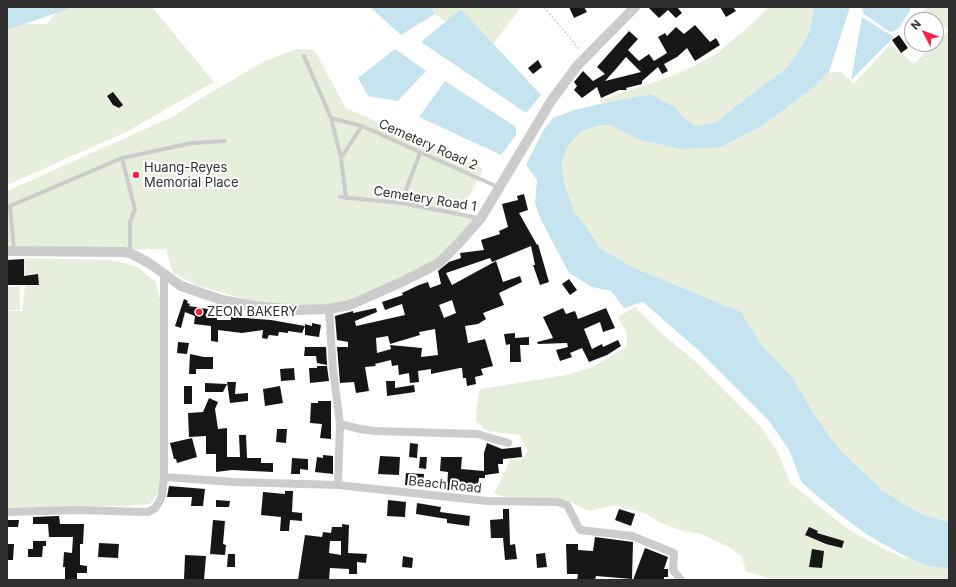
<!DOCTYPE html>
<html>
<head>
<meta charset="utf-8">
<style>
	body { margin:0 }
	#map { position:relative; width:956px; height:587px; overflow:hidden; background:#fff; font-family:Inter,sans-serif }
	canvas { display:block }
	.frame { position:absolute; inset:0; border:8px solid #2f2f2f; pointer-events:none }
	.north { position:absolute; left:904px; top:12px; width:40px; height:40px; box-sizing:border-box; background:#fff; border:1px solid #acacac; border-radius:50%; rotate:312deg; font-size:11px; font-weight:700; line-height:16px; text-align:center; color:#2f2f2f }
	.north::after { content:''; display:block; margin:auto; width:14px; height:18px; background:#f7214a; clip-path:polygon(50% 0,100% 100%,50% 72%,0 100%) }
</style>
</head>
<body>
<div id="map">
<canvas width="956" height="587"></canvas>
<div class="frame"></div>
<div class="north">N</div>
</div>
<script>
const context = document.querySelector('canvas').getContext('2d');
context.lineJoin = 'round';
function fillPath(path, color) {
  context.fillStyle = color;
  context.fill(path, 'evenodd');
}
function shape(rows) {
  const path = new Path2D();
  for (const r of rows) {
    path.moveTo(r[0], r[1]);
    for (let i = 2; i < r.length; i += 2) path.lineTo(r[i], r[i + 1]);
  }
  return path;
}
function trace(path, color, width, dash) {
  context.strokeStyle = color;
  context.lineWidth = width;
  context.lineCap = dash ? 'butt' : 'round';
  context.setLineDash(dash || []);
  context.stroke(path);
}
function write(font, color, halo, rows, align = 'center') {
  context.font = font + ' Inter,sans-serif';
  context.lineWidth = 4;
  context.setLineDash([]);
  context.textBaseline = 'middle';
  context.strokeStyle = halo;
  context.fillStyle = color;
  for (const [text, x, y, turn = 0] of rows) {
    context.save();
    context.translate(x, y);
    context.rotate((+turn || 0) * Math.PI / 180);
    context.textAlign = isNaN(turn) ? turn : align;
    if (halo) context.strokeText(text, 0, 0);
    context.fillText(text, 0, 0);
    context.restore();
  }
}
const green = shape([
	[74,7,152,7,214,82,126,132,7,185,7,30,23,24,47,24,56,13],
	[430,7,521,7,493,44,461,9,446,22,435,14],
	[769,7,814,7,809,33,795,57,783,71,746,98,715,123,697,126,685,119,676,108,651,94,604,103,598,101,669,77,696,65,717,53,753,23],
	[925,7,949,7,949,522,921,514,883,491,838,448,814,414,793,378,762,346,741,312,630,266,600,248,583,222,574,211,564,183,562,163,568,146,580,131,601,125,610,125,639,140,721,147,762,126,808,92,829,72,841,72,854,84,890,44,914,64,934,44,936,44,948,30,923,12],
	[296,49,314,50,346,108,483,169,459,215,477,219,436,262,382,289,328,308,258,303,196,285,173,273,166,249,7,250,7,191,174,116,198,100,263,62],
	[24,258,107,260,120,262,137,267,156,282,160,300,161,479,160,491,150,504,125,506,7,508,7,311,22,311,25,286],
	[19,286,20,310,7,310,7,287],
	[635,307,659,331,695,361,760,426,778,452,790,483,848,529,880,547,903,557,936,563,949,563,949,580,773,580,746,571,742,557,729,547,701,534,683,531,661,523,644,513,614,505,589,511,566,500,518,500,494,494,511,458,520,461,528,451,519,435,487,431,476,421,477,406,480,389,566,375,592,367,627,347,627,334,618,317]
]);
const water = shape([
	[7,7,74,7,7,30],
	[370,7,430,7,435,14,401,35],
	[814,7,850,7,829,72,808,92,762,126,721,147,682,149,639,140,610,125,601,125,581,131,568,146,562,163,564,183,574,211,583,222,600,248,630,266,741,312,762,346,793,378,814,414,838,448,883,491,921,514,949,522,949,569,926,565,901,554,866,534,833,509,802,483,789,450,769,421,698,350,643,302,624,308,611,291,592,287,569,273,541,220,535,203,537,180,526,165,543,131,553,118,574,110,604,103,651,94,676,108,685,119,697,126,715,123,746,98,783,71,795,57,809,33],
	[862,7,908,7,911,9,899,28,892,32,888,31,863,13],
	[461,9,541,95,526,113,421,42],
	[862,17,894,37,851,80],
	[395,49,426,71,398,101,368,96,358,78],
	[445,81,516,127,516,135,501,155,419,117]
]);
const building = shape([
	[569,7,584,7,587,12,574,18],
	[648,7,677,7,682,13,676,18,668,10,659,18],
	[720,7,733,7,736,11,726,17],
	[695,25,710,42,716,38,720,45,695,61,687,48,677,57,664,64,668,71,662,74,658,67,642,81,642,84,626,88,627,90,619,90,601,98,597,87,582,98,574,90,577,86,574,82,583,71,593,81,605,74,597,67,629,31,638,39,628,50,639,61,649,54,654,61,667,53,658,37,665,33,667,36,676,27,684,34],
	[626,57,641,72,605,81,615,70],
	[899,35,908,48,901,53,892,40],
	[538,60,542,67,533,74,528,68],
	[113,92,123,105,119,108,113,105,107,96],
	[524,194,528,210,519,213,537,245,538,244,549,282,540,285,533,265,535,265,531,246,492,262,490,258,446,273,452,285,496,261,503,282,520,276,522,282,499,293,504,305,483,313,486,319,478,324,465,326,468,343,485,339,493,366,481,369,483,375,475,377,476,384,467,386,466,378,463,378,462,368,460,368,431,374,431,369,418,371,419,382,410,383,409,373,399,375,398,365,392,366,391,360,375,364,376,366,365,367,369,391,356,393,354,382,340,383,337,347,348,347,348,342,337,340,335,316,353,311,353,313,376,308,377,312,355,321,356,326,405,315,402,304,385,310,382,302,403,295,402,293,419,285,428,282,430,288,441,284,438,271,449,262,461,258,460,253,484,250,481,240,500,234,499,231,508,227,502,204,518,200,517,196],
	[452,300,456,313,444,318,439,305],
	[435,329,438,355,421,357,422,348,390,345,391,349,377,353,376,338,388,336,390,344,420,335,419,332],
	[24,259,24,276,38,274,39,285,7,285,7,260],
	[569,279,577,290,570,295,562,284],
	[184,299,188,301,187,303,190,304,189,306,208,309,206,316,217,318,217,320,231,320,231,317,271,320,305,326,302,333,288,331,288,333,279,332,278,336,269,335,267,339,262,338,263,330,242,333,218,330,218,342,211,341,211,326,194,324,195,316,185,312,181,328,175,326],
	[563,308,566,314,575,311,578,319,606,308,615,328,603,332,600,322,584,329,592,349,602,344,603,347,618,340,621,346,607,355,589,362,582,348,570,353,572,357,560,361,556,350,568,347,567,343,538,344,537,342,553,338,543,317],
	[312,323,321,325,319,337,305,335,305,324,312,326],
	[515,333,515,338,529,337,529,345,520,345,521,362,510,362,510,344,506,345,504,334],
	[178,342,189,343,187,354,177,353],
	[305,347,326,347,327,365,317,363,316,356,304,356],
	[190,354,204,357,213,357,213,369,196,369,196,374,189,374],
	[317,366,327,366,329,381,310,383,309,368,317,368],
	[294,368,295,380,281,381,280,369],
	[386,381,395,381,395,388,414,385,415,392,387,396],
	[227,382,236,382,235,394,248,393,248,401,230,403],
	[205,383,227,384,223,392,205,392],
	[184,386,192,386,192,404,184,404],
	[280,386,283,403,265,406,263,389],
	[209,398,218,402,215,409,218,429,227,428,227,457,240,457,239,435,246,435,247,458,261,458,261,463,273,463,273,472,232,470,216,472,216,454,206,454,206,436,189,437,188,413,203,412],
	[318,401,331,401,331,439,320,438,322,424,310,423,311,403,318,403],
	[277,429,287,429,286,443,276,442],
	[192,438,197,457,177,463,176,459,174,459,170,443],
	[410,443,418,444,417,458,409,457],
	[487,443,502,449,521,447,522,457,503,459,503,464,498,464,499,473,485,475,485,478,479,478,478,493,447,490,448,472,440,471,441,457,462,457,461,469,484,471,484,453],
	[323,455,333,456,333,474,315,472,317,457,323,458],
	[380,456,400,457,399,475,378,474],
	[420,457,427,457,426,469,419,468],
	[292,458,308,459,308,470,300,469,300,474,291,474],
	[406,473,424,474,423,486,405,485],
	[169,486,205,489,203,506,191,506,192,497,167,497],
	[285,491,293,491,292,512,302,513,302,521,290,520,289,531,280,531,281,517,261,515,263,492,285,494],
	[216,500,230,501,229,507,216,507],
	[388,500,406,502,405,517,387,516],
	[417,503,441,507,440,512,470,516,469,526,447,523,447,519,416,514],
	[503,509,509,509,510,545,515,544,517,559,505,560,503,538,491,538,490,520,503,519],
	[619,509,635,514,631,526,615,520],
	[59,516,60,524,84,524,83,544,80,544,80,565,87,566,87,573,77,573,77,579,65,580,65,567,63,567,64,552,72,553,73,537,49,537,48,524,33,524,33,517],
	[8,520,19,520,18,527,8,527],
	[213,520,225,521,223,544,226,545,225,555,210,554],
	[342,524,349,525,348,553,367,554,366,563,357,562,357,574,349,574,349,569,330,568,329,580,298,580,305,535,322,537,323,532,331,533,332,527,342,527],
	[330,541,341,541,341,555,329,553],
	[809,527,818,531,817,533,844,541,842,548,826,544,805,535],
	[595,537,633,542,632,579,596,576,595,580,577,580,578,574,567,574,566,544,578,544,578,550,593,551],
	[33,541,46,541,46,546,43,546,42,557,28,557,28,549,33,549],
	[99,543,119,544,118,558,98,557],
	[7,544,14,544,13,560,7,560],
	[645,548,668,557,664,569,668,569,668,577,664,577,664,580,633,580],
	[812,549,824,551,822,568,809,567],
	[545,553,547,567,537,568,536,554],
	[228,554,235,554,235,567,227,567],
	[185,555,206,556,204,580,184,580],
	[403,556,413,558,412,568,402,567]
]);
const path = shape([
	[544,7,580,50]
]);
const service = shape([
	[304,56,331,118,341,158,346,198],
	[331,118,362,126],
	[122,158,192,143,225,141],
	[341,158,362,126,498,187],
	[340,197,401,203,479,218],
	[401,203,420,153],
	[14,250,10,206,122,158,135,209,130,222,130,253]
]);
const minor = shape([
	[329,309,333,369,340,424,338,485],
	[340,424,360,429,375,431,477,434,508,443],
	[164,477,234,482,338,485,487,501,557,502,567,505,580,530,632,536,674,553,673,570,681,580],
	[7,512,77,510,148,512,154,509,158,504,162,496,164,477,164,274]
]);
const tertiary = shape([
	[7,251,123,252,130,253,149,263,181,286,222,300,253,306,298,310,329,309,350,305,404,281,439,263,459,243,481,218,551,101,577,66,635,7]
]);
const markers = [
	[136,175,4,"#f7214a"],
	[199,312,4,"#f7214a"]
];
const streetNames = [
	["Cemetery Road 2",428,145,24],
	["Cemetery Road 1",425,199,9],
	["Beach Road",445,485,6]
];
const poiNames = [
	["Huang-Reyes",144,168],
	["Memorial Place",144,183],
	["ZEON BAKERY",207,312]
];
fillPath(green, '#e8eedc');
fillPath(water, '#c6e4f0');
fillPath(building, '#161616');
trace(path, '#ccc', 1.5, [2, 2]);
trace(service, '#ccc', 4);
trace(minor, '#ccc', 8);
trace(tertiary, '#ccc', 10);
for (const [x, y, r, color] of markers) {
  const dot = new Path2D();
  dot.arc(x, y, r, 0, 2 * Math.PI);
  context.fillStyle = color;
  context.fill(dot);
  trace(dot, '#fff', 1.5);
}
write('13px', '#2f2f2f', '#fff', streetNames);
write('13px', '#2f2f2f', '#fff', poiNames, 'left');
</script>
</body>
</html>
